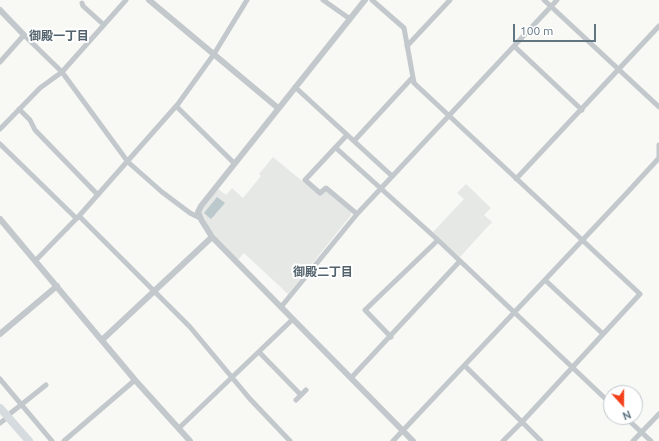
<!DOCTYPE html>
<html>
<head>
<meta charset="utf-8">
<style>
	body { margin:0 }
	#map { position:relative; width:659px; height:441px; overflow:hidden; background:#f8f8f5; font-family:Ubuntu,sans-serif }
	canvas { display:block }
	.north { position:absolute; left:603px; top:385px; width:40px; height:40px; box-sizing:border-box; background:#fff; border:1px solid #bfc8cd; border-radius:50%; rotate:159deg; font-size:11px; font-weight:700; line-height:16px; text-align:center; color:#607683 }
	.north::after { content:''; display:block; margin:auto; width:14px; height:18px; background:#f2411b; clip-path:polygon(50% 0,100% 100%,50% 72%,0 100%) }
	.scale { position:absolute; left:513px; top:24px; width:83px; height:18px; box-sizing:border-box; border:2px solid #607683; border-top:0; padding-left:5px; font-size:12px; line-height:14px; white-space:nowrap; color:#607683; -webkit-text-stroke:3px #fff; paint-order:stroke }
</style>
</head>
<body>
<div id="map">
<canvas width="659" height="441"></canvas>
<div class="north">N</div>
<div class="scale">100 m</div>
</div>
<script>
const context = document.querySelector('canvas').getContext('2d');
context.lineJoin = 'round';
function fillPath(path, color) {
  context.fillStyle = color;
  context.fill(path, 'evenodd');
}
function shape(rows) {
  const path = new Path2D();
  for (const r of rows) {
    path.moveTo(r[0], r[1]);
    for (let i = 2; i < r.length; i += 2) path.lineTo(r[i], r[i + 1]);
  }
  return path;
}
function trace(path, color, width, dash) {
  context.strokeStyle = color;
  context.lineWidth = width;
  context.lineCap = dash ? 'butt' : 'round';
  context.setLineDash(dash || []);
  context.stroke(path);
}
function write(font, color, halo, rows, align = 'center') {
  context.font = font + ' Ubuntu,"Noto Sans JP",sans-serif';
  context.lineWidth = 4;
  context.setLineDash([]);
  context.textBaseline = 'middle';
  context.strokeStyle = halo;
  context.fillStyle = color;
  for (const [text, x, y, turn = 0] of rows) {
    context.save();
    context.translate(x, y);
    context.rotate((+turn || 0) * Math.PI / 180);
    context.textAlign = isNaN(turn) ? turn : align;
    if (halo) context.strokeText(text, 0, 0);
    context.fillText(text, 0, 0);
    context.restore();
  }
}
const built = shape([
	[273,157,319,195,326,191,351,212,351,215,288,294,244,253,237,261,210,230,201,211,217,188,226,195,232,188,243,198,261,176,259,174],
	[466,184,491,208,484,215,492,222,460,257,433,232,464,199,457,193]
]);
const water = shape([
	[217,197,225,203,211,219,204,213]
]);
const minor = shape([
	[323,0,350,19],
	[372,0,404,28,414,83,640,294,522,422,541,441],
	[544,0,659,107],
	[82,3,83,6,104,25],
	[407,46,450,0],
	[514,46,582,110],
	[0,62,24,35,62,72,128,162,162,192,190,213,200,218],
	[295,87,392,176],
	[176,106,234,163],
	[19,109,30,120,35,130,98,195],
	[0,129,40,88,62,72,126,0],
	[347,135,305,180,320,193,326,188,357,214],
	[354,141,412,78],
	[0,144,76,218],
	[336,148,438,240,611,404],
	[516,179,659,26],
	[79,216,190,327,250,399,290,441],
	[36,260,79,216,178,104,214,54,247,0],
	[545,280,603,334],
	[281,307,357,214,557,0],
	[391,337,365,310,438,240],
	[259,352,301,395],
	[465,366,522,422,503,441],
	[351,378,460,261],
	[0,379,52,441],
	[296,400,306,390],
	[7,416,46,385],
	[625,417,651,441],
	[0,423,8,417],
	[179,428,293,319],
	[64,441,135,380],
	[393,441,625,195,659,158,659,145],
	[633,441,659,414]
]);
const tertiary = shape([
	[149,0,278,108],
	[365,0,201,206,198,212,202,221,212,237,413,441],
	[0,10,24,35],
	[0,219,135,380,190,441],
	[0,334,57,286],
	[102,340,212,237]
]);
const primary = shape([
	[0,408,29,441]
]);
const neighbourhoodNames = [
	["御殿一丁目",59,36],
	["御殿二丁目",323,272]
];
fillPath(built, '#e6e8e6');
fillPath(water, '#bbc8cc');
trace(minor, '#c2c8cb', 5);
trace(tertiary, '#c2c8cb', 6);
trace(primary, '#d5dbdf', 8);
write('bold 12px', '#53636d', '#fff', neighbourhoodNames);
</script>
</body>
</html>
